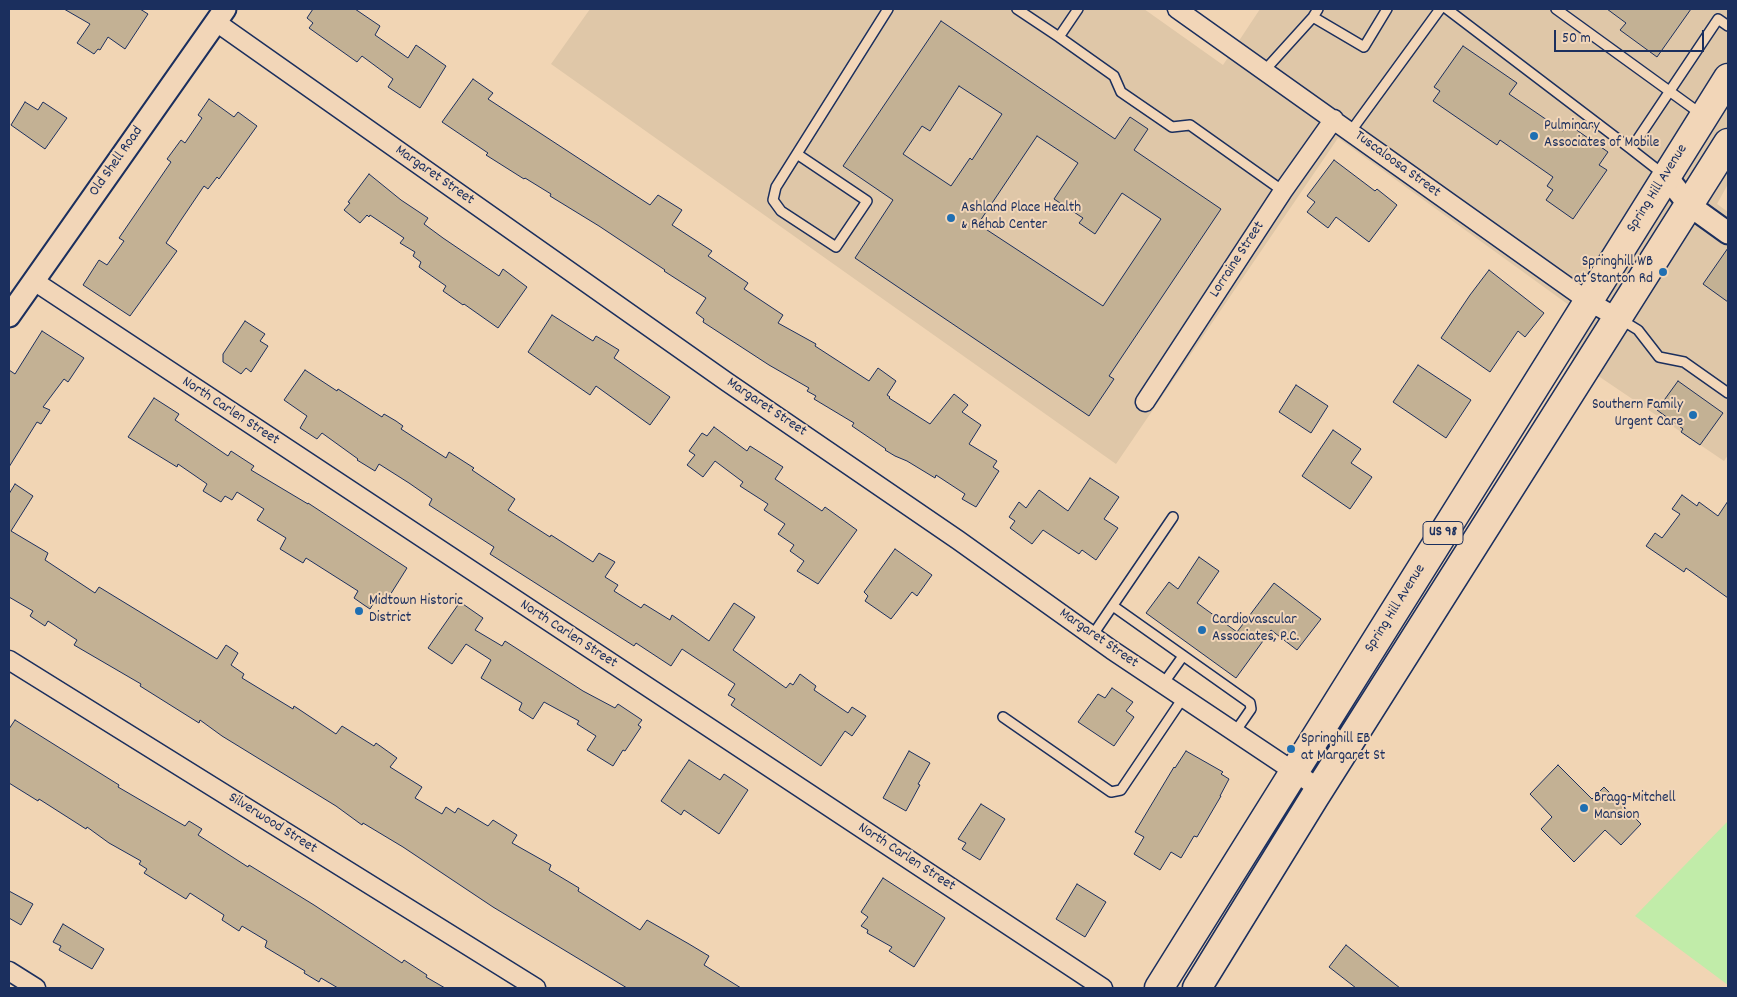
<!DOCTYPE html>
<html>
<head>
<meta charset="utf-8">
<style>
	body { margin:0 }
	#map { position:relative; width:1737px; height:997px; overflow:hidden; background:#f1d5b4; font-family:Dekko,sans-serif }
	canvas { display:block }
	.frame { position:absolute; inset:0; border:10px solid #1b2f5e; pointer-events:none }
	.scale { position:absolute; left:1554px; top:30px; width:150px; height:22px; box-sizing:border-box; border:2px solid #1b2f5e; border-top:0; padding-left:6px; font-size:15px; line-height:18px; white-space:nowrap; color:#1b2f5e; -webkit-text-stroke:4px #f2d6b8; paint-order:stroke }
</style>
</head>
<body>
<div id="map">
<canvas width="1737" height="997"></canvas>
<div class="frame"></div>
<div class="scale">50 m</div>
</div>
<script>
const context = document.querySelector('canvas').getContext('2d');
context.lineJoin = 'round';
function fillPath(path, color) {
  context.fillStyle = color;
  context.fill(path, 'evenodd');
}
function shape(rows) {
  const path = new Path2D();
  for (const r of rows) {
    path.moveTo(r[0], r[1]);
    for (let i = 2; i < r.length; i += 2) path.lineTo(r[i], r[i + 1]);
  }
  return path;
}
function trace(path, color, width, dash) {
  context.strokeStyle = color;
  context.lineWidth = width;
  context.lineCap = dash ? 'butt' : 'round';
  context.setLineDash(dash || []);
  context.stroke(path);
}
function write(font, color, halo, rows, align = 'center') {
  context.font = font + ' Dekko,sans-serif';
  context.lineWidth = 4;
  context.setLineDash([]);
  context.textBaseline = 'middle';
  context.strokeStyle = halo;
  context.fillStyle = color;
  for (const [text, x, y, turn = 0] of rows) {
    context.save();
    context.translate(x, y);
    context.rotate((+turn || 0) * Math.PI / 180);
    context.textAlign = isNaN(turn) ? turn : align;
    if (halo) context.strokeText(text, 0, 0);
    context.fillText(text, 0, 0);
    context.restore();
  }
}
const built = shape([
	[590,9,1144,9,1223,65,1260,9,1728,9,1728,184,1717,204,1728,212,1728,455,1724,461,1551,344,1573,308,1338,138,1116,464,551,64]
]);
const green = shape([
	[1728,821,1728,985,1635,916]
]);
const building = shape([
	[64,9,140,9,148,14,125,49,108,37,100,50,98,49,94,54,77,43,90,24,64,9],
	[313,9,355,9,380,26,375,35,408,58,416,45,446,66,420,108,388,87,393,79,362,56,357,62,309,28,313,23,307,18,313,9],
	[1607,9,1691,9,1657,57,1620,30,1626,23,1607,9],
	[941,21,1115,139,1130,117,1148,129,1134,150,1221,209,1109,376,1114,379,1089,416,855,258,893,200,843,166,941,21],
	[959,86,1002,114,972,160,970,158,951,186,903,154,922,126,930,131,959,86],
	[1037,136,1078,163,1054,199,1083,218,1079,223,1095,234,1122,193,1161,219,1103,306,978,224,1037,136],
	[1463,46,1517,83,1509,94,1563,131,1568,124,1608,152,1599,165,1607,170,1573,219,1546,200,1553,190,1547,186,1553,177,1500,140,1497,145,1433,101,1440,91,1434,87,1463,46],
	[473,79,493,93,488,99,650,205,658,195,682,210,672,225,712,251,708,256,748,283,744,289,783,315,778,323,816,344,815,346,869,381,878,368,896,381,887,395,890,397,889,398,930,424,954,394,968,405,962,412,981,425,969,444,997,461,993,467,999,471,976,507,962,499,965,494,936,475,935,478,907,461,895,456,885,450,886,449,852,426,854,423,814,399,816,396,807,391,809,388,769,365,703,322,704,319,696,313,706,298,664,271,665,270,599,226,550,196,551,194,525,178,524,179,486,155,488,153,442,122,473,79],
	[209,99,234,117,238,112,257,126,219,179,217,177,208,189,204,186,181,220,166,243,177,251,130,316,83,285,99,260,107,265,124,241,119,238,171,162,167,159,181,140,185,143,202,118,198,115,209,99],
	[25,102,38,110,43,102,67,118,45,149,11,125,25,102],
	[1334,160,1375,191,1377,189,1397,205,1369,242,1336,217,1328,228,1307,212,1315,202,1307,196,1334,160],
	[369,174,401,200,428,218,424,224,443,238,499,276,503,269,527,287,498,328,464,304,463,305,443,291,446,286,419,267,421,262,413,256,415,252,400,243,404,238,370,215,369,217,367,215,360,223,344,210,350,203,348,202,369,174],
	[1728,248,1728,302,1703,284,1728,248],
	[1489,270,1544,313,1525,337,1518,331,1490,372,1441,338,1470,295,1489,270],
	[552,315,588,338,593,341,596,336,619,350,614,358,670,397,650,425,596,386,590,395,528,352,552,315],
	[245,321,265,334,260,341,268,346,251,372,246,368,241,374,223,362,223,354,245,321],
	[42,331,84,358,68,382,64,379,43,407,50,410,41,424,37,422,9,467,9,370,15,374,42,331],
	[1418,365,1471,400,1446,438,1393,402,1418,365],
	[305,370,337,391,338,389,382,417,384,414,396,421,403,426,401,429,446,458,449,452,474,468,472,470,515,499,508,510,550,537,551,535,593,562,599,553,615,562,605,577,618,585,614,591,641,608,644,604,670,620,672,615,709,641,734,603,755,617,733,650,786,688,790,683,793,685,800,674,816,686,814,690,848,713,852,707,866,716,852,736,845,731,821,766,731,705,735,699,728,695,735,684,682,649,671,666,636,643,634,646,490,554,494,547,429,505,432,499,409,483,379,464,375,471,357,460,358,459,322,433,317,439,300,428,307,416,284,400,305,370],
	[1678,381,1723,413,1700,445,1681,432,1683,429,1657,410,1678,381],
	[1296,385,1328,406,1311,433,1279,412,1296,385],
	[154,398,179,414,175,420,228,456,231,451,254,466,251,470,308,504,308,503,407,568,385,603,376,599,370,609,364,605,354,598,358,591,306,558,303,563,280,549,286,538,257,520,264,509,237,492,232,500,225,496,221,502,203,491,207,484,194,475,178,464,177,467,128,437,154,398],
	[714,427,747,451,750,446,783,467,775,479,822,511,825,507,857,530,818,584,797,571,804,561,790,551,794,545,778,534,785,524,764,510,768,504,740,486,743,482,715,461,703,477,687,465,695,455,689,451,702,433,707,436,714,427],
	[1333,430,1361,449,1351,463,1372,477,1350,509,1302,476,1333,430],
	[1090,478,1119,497,1104,519,1118,528,1096,560,1082,550,1079,554,1043,530,1032,544,1010,528,1015,521,1009,517,1019,502,1026,508,1039,490,1068,511,1090,478],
	[15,484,33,496,11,531,48,553,45,560,95,593,99,587,217,659,226,645,238,653,231,665,244,674,242,678,293,709,294,706,336,734,342,726,374,746,376,743,397,758,390,767,422,787,415,798,442,814,446,807,455,813,458,808,488,826,493,820,517,835,512,843,551,865,549,870,579,888,578,891,640,930,647,920,689,944,709,956,704,965,741,988,627,988,493,907,403,847,363,823,362,825,336,806,222,736,200,720,199,723,140,686,141,684,74,645,77,640,48,621,45,626,30,616,33,611,9,597,9,494,15,484],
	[1682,495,1697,506,1699,502,1718,516,1728,501,1728,598,1686,568,1684,572,1646,546,1655,533,1662,538,1680,514,1672,509,1682,495],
	[895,549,932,575,917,596,912,592,891,619,865,601,868,596,864,592,895,549],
	[1199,557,1219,571,1197,603,1237,632,1274,583,1321,619,1297,650,1271,630,1236,678,1146,613,1169,582,1178,589,1199,557],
	[460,602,483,618,475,630,502,646,505,641,583,691,615,708,618,704,642,720,638,725,641,727,625,751,623,750,613,766,587,750,596,736,577,724,579,721,544,702,533,719,519,710,522,703,481,678,491,660,466,644,452,664,428,648,460,602],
	[1112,688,1133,702,1126,711,1134,717,1114,746,1078,722,1098,694,1105,698,1112,688],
	[15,720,119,785,118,787,185,826,189,821,202,829,198,835,248,867,249,865,314,905,402,963,404,960,427,975,426,977,445,988,338,988,321,978,319,982,304,973,305,971,265,947,267,941,242,926,239,931,222,920,224,915,190,893,186,899,144,873,147,869,139,864,141,861,109,843,87,827,86,829,39,799,38,801,9,783,9,729,15,720],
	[909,751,930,763,918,784,920,785,906,811,883,798,909,751],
	[1186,751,1223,772,1221,774,1229,779,1220,796,1221,796,1197,837,1194,836,1181,858,1171,852,1160,870,1134,854,1144,837,1135,832,1174,767,1175,768,1186,751],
	[689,760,720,780,724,774,748,790,719,834,684,810,681,815,661,801,689,760],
	[1558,765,1592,799,1604,787,1641,824,1621,845,1605,830,1574,862,1541,829,1552,817,1530,794,1558,765],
	[981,804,1005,819,980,860,962,849,966,843,958,839,981,804],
	[883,878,945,918,914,967,889,951,892,947,867,933,868,930,861,926,868,917,861,912,883,878],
	[1077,884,1106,902,1085,937,1056,919,1077,884],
	[9,891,33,904,21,925,9,918,9,891],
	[63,924,104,949,92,969,59,950,61,946,53,942,63,924],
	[1346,945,1382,974,1400,988,1356,988,1329,967,1346,945]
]);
const service = shape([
	[1017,9,1059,37],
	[1078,9,1059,37,1114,76,1121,92,1172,127,1190,125,1283,191],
	[1447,9,1631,149],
	[1556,9,1701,114],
	[1313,17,1364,47,1387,9],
	[1265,70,1313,17,1318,9],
	[1351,131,1440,9],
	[797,154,867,201,836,247,781,211,773,200,776,187,888,9],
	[1663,174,1631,149,1718,19,1728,26],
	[1620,319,1638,330,1659,357,1684,362,1728,393],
	[1113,606,1250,703,1251,709,1235,732],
	[1092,636,1173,517],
	[1163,684,1183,656],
	[1003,717,1111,792,1121,790,1183,698]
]);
const minor = shape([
	[1177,9,1564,284,1588,301,1618,318],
	[216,22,727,382,958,540,1112,650,1320,789],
	[34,281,1103,988],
	[1145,402,1283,191,1334,119],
	[9,660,536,988],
	[9,971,36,988]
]);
const tertiary = shape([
	[1666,176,1689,205,1728,233],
	[9,316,225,9]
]);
const primary = shape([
	[1159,988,1728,78],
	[1197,988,1314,798,1728,143]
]);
const markers = [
	[1534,136,5,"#1f6fb2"],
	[951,218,5,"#1f6fb2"],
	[1663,272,5,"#1f6fb2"],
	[1693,415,5,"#1f6fb2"],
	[359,611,5,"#1f6fb2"],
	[1202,630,5,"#1f6fb2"],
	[1291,749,5,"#1f6fb2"],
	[1584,808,5,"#1f6fb2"]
];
const shields = [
	[1443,533,40]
];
const shieldNames = [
	["US 98",1443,533]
];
const poiNames = [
	["Pulminary",1544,127],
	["Associates of Mobile",1544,144],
	["Ashland Place Health",961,209],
	["& Rehab Center",961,226],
	["Springhill WB",1653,263,"right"],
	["at Stanton Rd",1653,280,"right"],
	["Southern Family",1683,406,"right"],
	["Urgent Care",1683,423,"right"],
	["Midtown Historic",369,602],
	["District",369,619],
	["Cardiovascular",1212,621],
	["Associates, P.C.",1212,638],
	["Springhill EB",1301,740],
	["at Margaret St",1301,757],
	["Bragg-Mitchell",1594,799],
	["Mansion",1594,816]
];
const streetNames = [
	["Old Shell Road",117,162,-55],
	["Tuscaloosa Street",1397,165,36],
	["Margaret Street",434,176,35],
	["Spring Hill Avenue",1658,189,-58],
	["Lorraine Street",1238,260,-57],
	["Margaret Street",766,408,34],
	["North Carlen Street",230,412,33],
	["Spring Hill Avenue",1396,609,-58],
	["North Carlen Street",568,635,33],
	["Margaret Street",1098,639,35],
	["Silverwood Street",272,824,32],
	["North Carlen Street",906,858,33]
];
fillPath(built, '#dfc7a8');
fillPath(green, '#c1eca9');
fillPath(building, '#c3b194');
trace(building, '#1b2f5e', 1);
trace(service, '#1b2f5e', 12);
trace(minor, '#1b2f5e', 21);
trace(tertiary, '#1b2f5e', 25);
trace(primary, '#1b2f5e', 31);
trace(service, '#f2d6b8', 9);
trace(minor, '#f2d6b8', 18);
trace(tertiary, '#f2d6b8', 21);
trace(primary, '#f2d6b8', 28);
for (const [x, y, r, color] of markers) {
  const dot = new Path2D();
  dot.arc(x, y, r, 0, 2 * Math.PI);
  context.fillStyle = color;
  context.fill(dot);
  trace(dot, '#f2d6b8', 2);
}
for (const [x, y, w] of shields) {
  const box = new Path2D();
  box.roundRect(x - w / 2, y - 11.5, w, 23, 4);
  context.fillStyle = '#f2d6b8';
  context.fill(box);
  trace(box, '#1b2f5e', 1);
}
write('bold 14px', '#1b2f5e', null, shieldNames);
write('15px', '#1b2f5e', '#f2d6b8', poiNames, 'left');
write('15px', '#1b2f5e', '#f2d6b8', streetNames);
</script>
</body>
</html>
